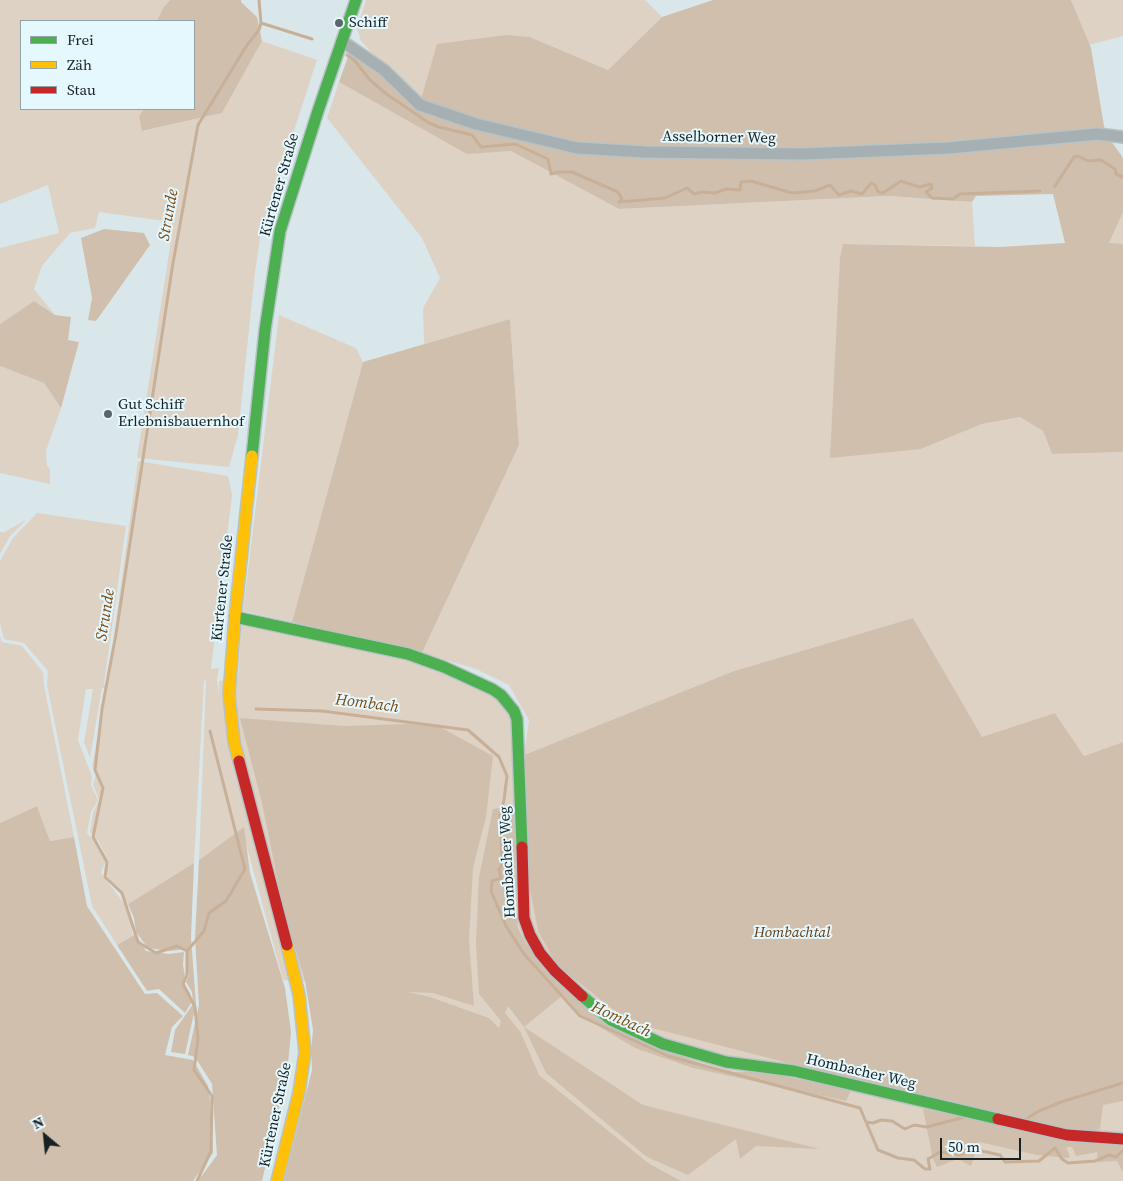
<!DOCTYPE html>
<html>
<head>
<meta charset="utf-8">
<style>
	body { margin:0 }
	#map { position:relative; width:1123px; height:1181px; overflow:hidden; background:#d9e7eb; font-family:"Source Serif 4",serif }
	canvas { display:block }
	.legend { position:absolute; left:20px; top:20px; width:175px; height:90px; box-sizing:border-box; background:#e4f8fd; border:1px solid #92a2a6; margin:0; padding:6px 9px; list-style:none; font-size:15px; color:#182124 }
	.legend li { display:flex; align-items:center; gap:10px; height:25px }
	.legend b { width:25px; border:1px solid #92a2a6 }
	.north { position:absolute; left:20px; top:1111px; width:50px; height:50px; -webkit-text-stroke:4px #e4f8fd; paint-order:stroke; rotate:332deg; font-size:14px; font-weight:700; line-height:20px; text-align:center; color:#182124 }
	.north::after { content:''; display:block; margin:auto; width:18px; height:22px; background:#182124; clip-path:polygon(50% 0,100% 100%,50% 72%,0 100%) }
	.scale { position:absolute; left:940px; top:1138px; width:81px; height:22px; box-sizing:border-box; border:2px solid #182124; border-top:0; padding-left:6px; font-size:15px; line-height:18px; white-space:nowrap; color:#182124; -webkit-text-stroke:4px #e4f8fd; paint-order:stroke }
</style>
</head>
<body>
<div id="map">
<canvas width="1123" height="1181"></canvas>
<ul class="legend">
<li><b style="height:6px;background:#4caf50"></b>Frei</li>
<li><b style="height:6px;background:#ffc107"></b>Zäh</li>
<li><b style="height:6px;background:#c62828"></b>Stau</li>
</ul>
<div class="north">N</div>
<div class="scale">50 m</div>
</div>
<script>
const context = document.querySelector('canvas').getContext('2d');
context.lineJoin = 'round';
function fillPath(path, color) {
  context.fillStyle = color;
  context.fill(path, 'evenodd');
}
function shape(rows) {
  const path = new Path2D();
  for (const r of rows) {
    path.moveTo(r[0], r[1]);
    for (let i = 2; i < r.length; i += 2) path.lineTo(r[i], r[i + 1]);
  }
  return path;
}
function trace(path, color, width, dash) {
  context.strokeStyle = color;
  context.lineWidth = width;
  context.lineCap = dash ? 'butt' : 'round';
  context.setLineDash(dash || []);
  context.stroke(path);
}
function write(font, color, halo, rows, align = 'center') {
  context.font = font + ' "Source Serif 4",serif';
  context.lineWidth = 4;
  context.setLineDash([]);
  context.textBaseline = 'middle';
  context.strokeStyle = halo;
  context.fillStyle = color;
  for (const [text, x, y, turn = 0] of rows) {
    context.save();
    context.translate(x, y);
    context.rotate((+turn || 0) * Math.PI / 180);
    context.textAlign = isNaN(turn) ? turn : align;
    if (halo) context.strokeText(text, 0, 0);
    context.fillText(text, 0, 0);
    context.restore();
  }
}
const green = shape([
	[0,0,170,0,163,8,157,21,21,21,21,109,144,109,139,116,143,131,222,113,262,41,317,60,261,232,255,272,238,435,229,467,137,458,172,234,172,222,99,212,95,228,70,233,42,266,34,289,55,315,34,301,0,324,0,248,59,233,48,185,0,204],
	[366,0,645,0,662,17,608,70,530,37,420,103,385,68,361,41,357,28],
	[1071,0,1123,0,1123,36,1089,45],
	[339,82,467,153,511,151,619,209,889,196,972,202,975,246,843,244,921,449,982,424,1020,417,1043,431,1052,454,1123,452,1123,742,1084,756,1055,713,982,738,913,618,734,671,524,755,529,720,509,685,476,669,422,653,519,445,510,319,424,344,423,308,440,278,422,238,327,118],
	[1123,212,1123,244,1108,244],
	[279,315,356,348,363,362,292,622,243,611],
	[0,366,44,383,61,408,46,451,47,466,50,470,50,484,0,473],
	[138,461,228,476,232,495,211,669,219,668,217,680,219,693,219,681,238,678,241,627,244,626,394,655,480,688,509,708,514,768,971,756,1092,768,1123,761,1123,1181,610,1181,369,985,283,980,242,829,199,860,206,680,204,681,194,863,128,904,105,873,109,862,99,842,90,832,93,813,99,800,93,784,96,775,92,766,107,688,102,688,90,758,84,742,93,689,86,689,78,740,92,776,91,785,98,800,91,812,87,833,97,844,106,860,101,873,123,902,131,919,132,933,134,935,117,945,92,906,47,685,48,671,24,643,4,639,0,623,0,561,13,538,37,513,126,526,104,684,107,687],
	[26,520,10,536,0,554,0,532,4,532],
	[0,636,2,642,22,646,43,672,44,685,74,837,50,841,37,806,0,823]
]);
const forest = shape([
	[170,0,241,0,241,2,257,17,262,41,222,113,142,131,139,116,144,109,194,109,194,21,157,21,163,8],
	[713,0,1071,0,1091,48,1105,132,1123,158,1123,212,1109,243,1123,244,1123,452,1052,454,1043,431,1020,417,982,424,921,449,830,458,840,258,843,244,1000,247,1065,243,1053,194,976,196,972,202,889,196,619,209,511,151,467,154,339,82,350,51,383,70,419,106,437,44,506,35,530,37,608,70,662,17],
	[104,229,144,233,150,245,96,321,88,320,92,298,81,238],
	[34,301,55,315,71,317,68,340,79,342,61,408,44,383,0,366,0,324],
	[510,319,519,445,422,653,292,622,363,362],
	[913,618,982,737,1055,713,1084,756,1123,742,1123,1101,1103,1105,1100,1129,1077,1134,924,1098,629,1022,557,965,538,931,530,889,524,755,734,671],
	[240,718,344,726,408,724,440,727,493,756,486,817,473,868,469,940,474,1006,433,993,408,992,430,997,489,1018,499,1028,501,1021,479,994,476,944,479,877,493,809,515,806,516,910,518,928,526,944,620,1031,704,1065,734,1072,762,1072,851,1090,846,1101,693,1068,635,1048,583,1017,563,995,524,1027,643,1105,820,1149,756,1146,740,1159,736,1139,688,1175,647,1157,546,1073,524,1027,508,1006,505,1013,521,1033,539,1075,648,1163,681,1181,284,1181,312,1070,311,1050,313,1030,305,981,283,907,262,803],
	[37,806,50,841,74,837,87,906,145,994,157,993,183,1016,172,1027,165,1055,193,1060,208,1086,210,1100,213,1153,193,1181,0,1181,0,823],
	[244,827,250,873,285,988,291,1032,287,1074,262,1181,198,1181,217,1155,212,1084,195,1057,188,1055,199,1005,195,938,199,860],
	[194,863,191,938,196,1004,185,1054,171,1052,175,1030,193,1004,192,992,186,982,189,975,186,965,187,949,169,951,148,948,136,932,134,918,128,904],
	[134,935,140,941,146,951,169,954,184,952,183,965,185,976,183,983,190,993,191,1003,185,1013,159,989,147,991,117,945],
	[923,1109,1123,1144,1123,1172,1117,1161,1098,1162,1097,1152,1076,1156,1072,1147,1066,1147,1070,1157,1067,1158,1037,1155,979,1142,971,1166,958,1159,937,1167,933,1159]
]);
const stream = shape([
	[261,23,312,39],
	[347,55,355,61,369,79,385,93,429,123,439,127,472,135,481,147,515,144,548,159,551,174,558,172,572,172,618,192,622,199,619,202,665,198,687,188,694,194,702,192,715,193,726,189,740,190,741,182,751,181,792,193,815,191,830,185,839,195,851,191,862,194,871,183,875,185,878,192,883,193,901,181,919,187,931,184,932,188,926,192,932,198,953,199,960,194,1040,191],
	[1055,186,1074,157,1078,156,1088,161,1101,160,1115,169,1116,174,1123,177],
	[256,709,322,711,468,730,499,757,507,776,504,800,500,816,502,864,499,870,501,878,492,881,491,891,506,926,524,954,580,1016,668,1056,860,1108,878,1150,898,1158,914,1160,925,1169,930,1169,928,1159,940,1152,961,1155,973,1149,1000,1155,1005,1162,1039,1161,1055,1148,1062,1159,1068,1163,1095,1161,1109,1155,1116,1157,1123,1150],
	[187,951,204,931,209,913,226,901,245,869,210,731],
	[1026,1119,1039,1111,1061,1102,1123,1083],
	[866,1122,873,1123,881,1120,892,1121,905,1129,914,1125,927,1127,965,1117],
	[197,1181,211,1151,212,1096,194,1070,198,1039,195,1007,183,984,187,975,187,951,177,946,156,953,138,942,122,893,105,877,107,862,93,837,103,788,95,770,102,709,116,634,173,263,198,125,247,45,259,30,261,23,259,0]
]);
const street = shape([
	[342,41,384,70,420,105,476,124,577,148,646,152,802,154,948,148,1098,134,1123,137]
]);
const fast = shape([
	[252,456,265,330,280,231,318,111,356,0],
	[235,617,408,654,444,667,492,689,501,695,514,711,517,719,522,847],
	[582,996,611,1020,663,1044,726,1062,794,1071,998,1119]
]);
const slow = shape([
	[239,761,234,742,229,694,235,617,252,456],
	[277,1181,299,1092,305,1052,299,995,287,945]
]);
const jam = shape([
	[239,761,287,945],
	[522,847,524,918,530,935,540,953,555,971,582,996],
	[998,1119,1067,1135,1123,1139]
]);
const markers = [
	[339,23,5,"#5c666a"],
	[108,414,5,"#5c666a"]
];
const poiNames = [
	["Schiff",349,23],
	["Gut Schiff",118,405],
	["Erlebnisbauernhof",118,422]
];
const streetNames = [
	["Asselborner Weg",719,138,1],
	["Kürtener Straße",280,185,-74],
	["Kürtener Straße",223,588,-84],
	["Hombacher Weg",508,862,-93],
	["Hombacher Weg",861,1072,13],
	["Kürtener Straße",276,1115,-78]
];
const parkNames = [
	["Hombachtal",792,933]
];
const waterNames = [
	["Strunde",169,215,-80],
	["Strunde",106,615,-81],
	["Hombach",367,704,7],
	["Hombach",621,1020,25]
];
fillPath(green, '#ded2c4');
fillPath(forest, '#d0bfad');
trace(stream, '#c8b098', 3);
trace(street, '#b8c3c6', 14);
trace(fast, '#b8c3c6', 14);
trace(slow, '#b8c3c6', 14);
trace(jam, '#b8c3c6', 14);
trace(street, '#a6b0b3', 11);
trace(fast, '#4caf50', 11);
trace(slow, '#ffc107', 11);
trace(jam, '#c62828', 11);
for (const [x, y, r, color] of markers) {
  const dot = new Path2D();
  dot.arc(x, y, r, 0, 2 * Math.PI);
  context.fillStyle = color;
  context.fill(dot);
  trace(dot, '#e4f8fd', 2);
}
write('15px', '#182124', '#e4f8fd', poiNames, 'left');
write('15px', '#182124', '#e4f8fd', streetNames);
write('italic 15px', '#633a11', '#e4f8fd', parkNames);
write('italic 16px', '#7d470e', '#e4f8fd', waterNames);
</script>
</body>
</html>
